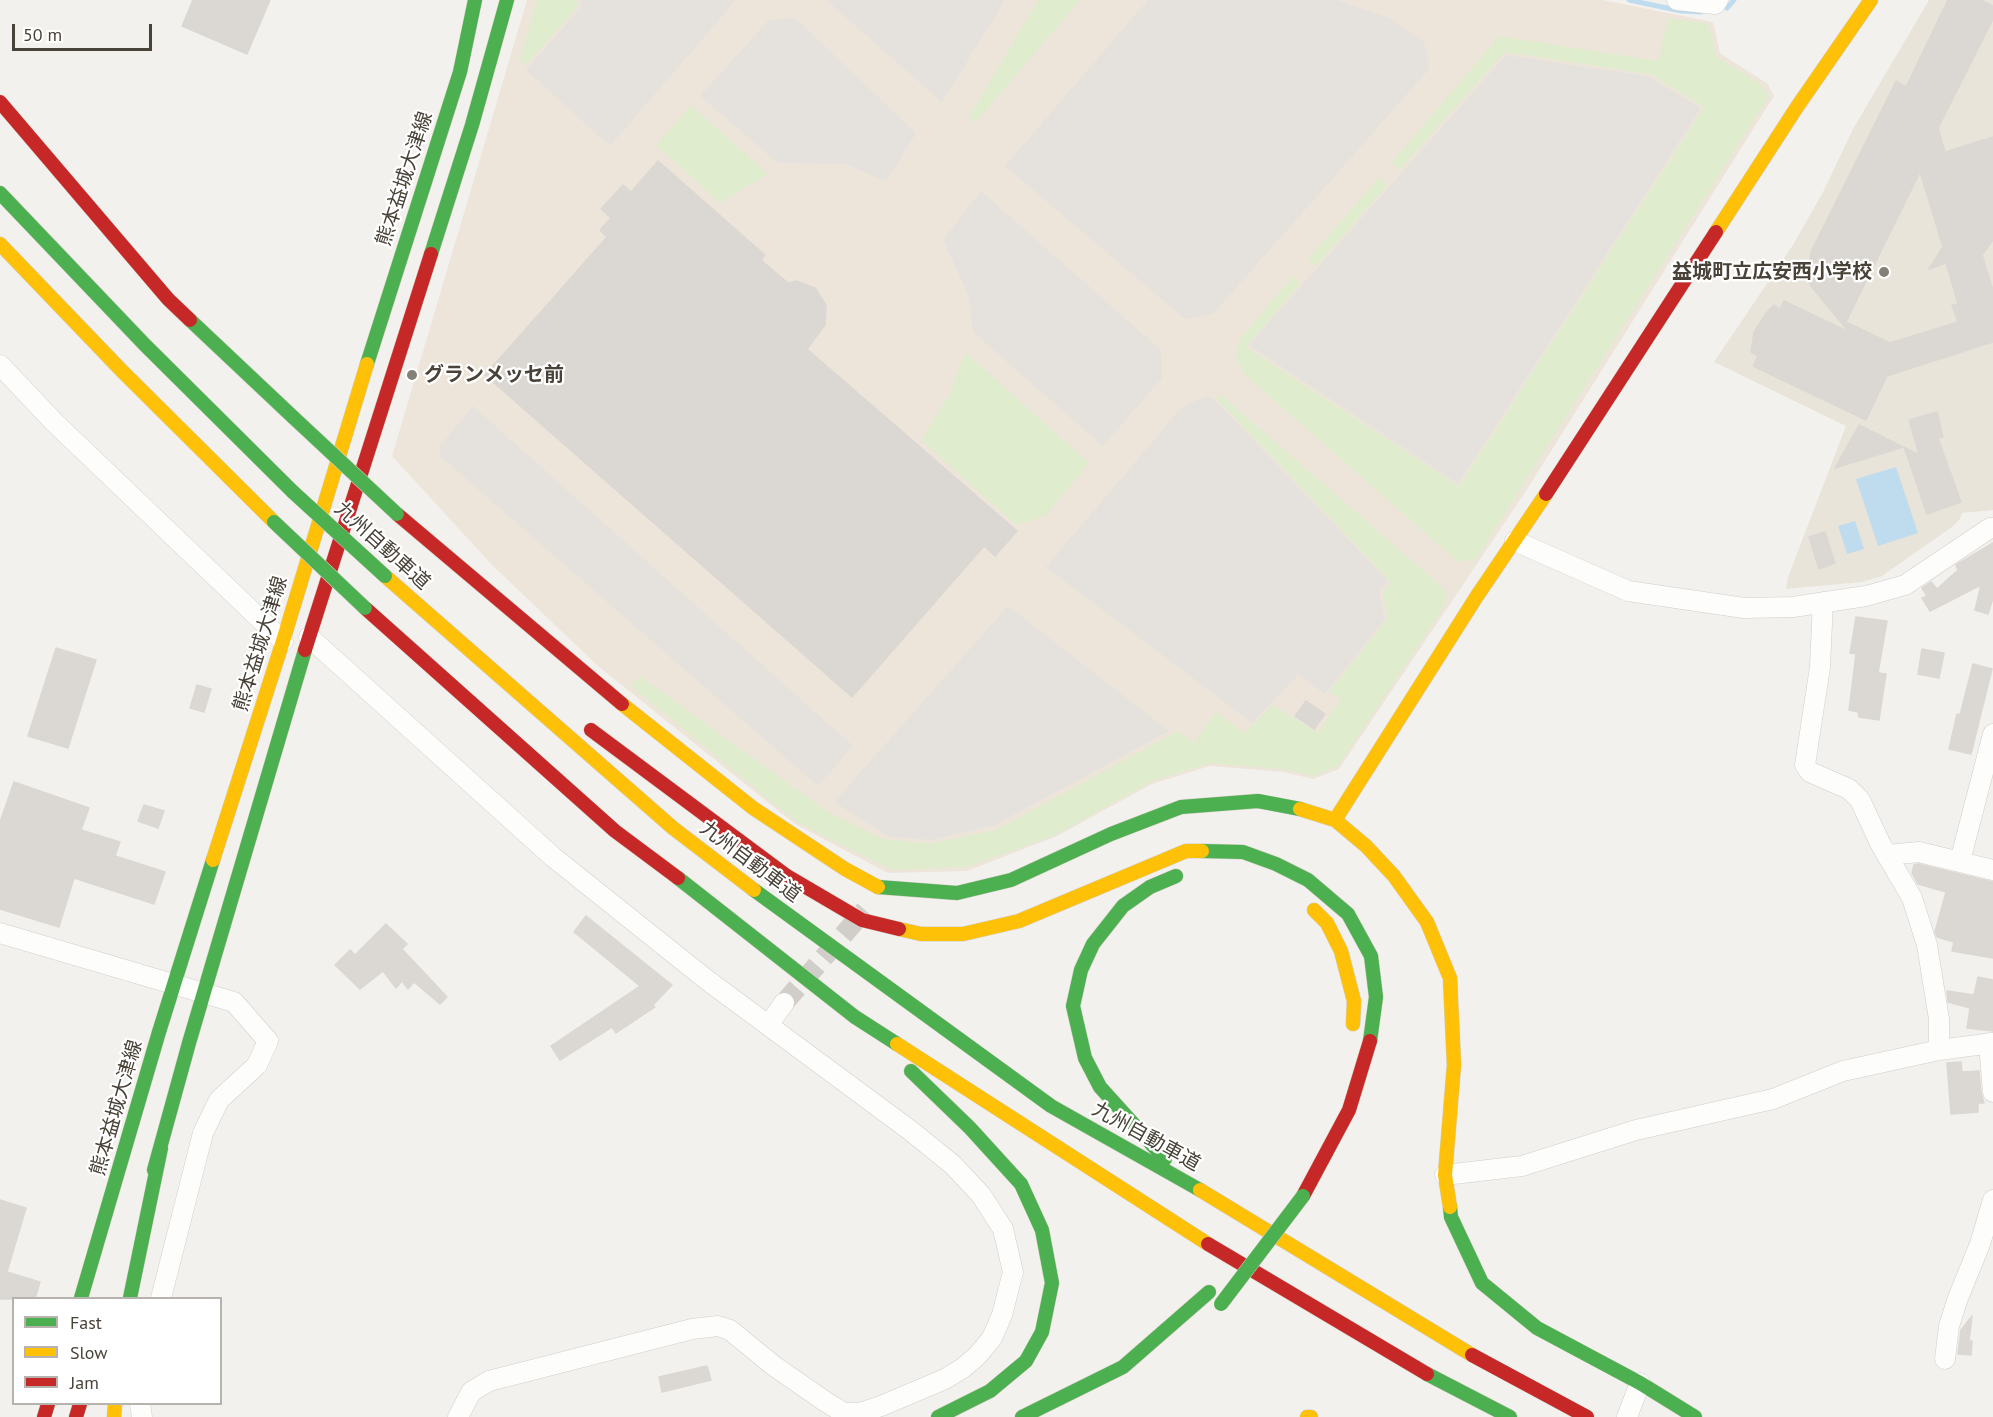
<!DOCTYPE html>
<html>
<head>
<meta charset="utf-8">
<style>
	body { margin:0 }
	#map { position:relative; width:1993px; height:1417px; overflow:hidden; background:#f3f1ed; font-family:"PT Sans",sans-serif }
	canvas { display:block }
	.legend { position:absolute; left:12px; top:1297px; width:210px; height:108px; box-sizing:border-box; background:#fff; border:2px solid #b6b3af; margin:0; padding:8px 10px; list-style:none; font-size:18px; color:#494238 }
	.legend li { display:flex; align-items:center; gap:12px; height:30px }
	.legend b { width:30px; border:2px solid #b6b3af }
	.scale { position:absolute; left:12px; top:24px; width:140px; height:27px; box-sizing:border-box; border:3px solid #494238; border-top:0; padding-left:8px; font-size:18px; line-height:21px; white-space:nowrap; color:#494238; -webkit-text-stroke:4px #fff; paint-order:stroke }
</style>
</head>
<body>
<div id="map">
<canvas width="1993" height="1417"></canvas>
<ul class="legend">
<li><b style="height:8px;background:#4caf50"></b>Fast</li>
<li><b style="height:8px;background:#ffc107"></b>Slow</li>
<li><b style="height:8px;background:#c62828"></b>Jam</li>
</ul>
<div class="scale">50 m</div>
</div>
<script>
const context = document.querySelector('canvas').getContext('2d');
context.lineJoin = 'round';
function fillPath(path, color) {
  context.fillStyle = color;
  context.fill(path, 'evenodd');
}
function shape(rows) {
  const path = new Path2D();
  for (const r of rows) {
    path.moveTo(r[0], r[1]);
    for (let i = 2; i < r.length; i += 2) path.lineTo(r[i], r[i + 1]);
  }
  return path;
}
function trace(path, color, width, dash) {
  context.strokeStyle = color;
  context.lineWidth = width;
  context.lineCap = dash ? 'butt' : 'round';
  context.setLineDash(dash || []);
  context.stroke(path);
}
function write(font, color, halo, rows, align = 'center') {
  context.font = font + ' "PT Sans","Noto Sans JP",sans-serif';
  context.lineWidth = 4.5;
  context.setLineDash([]);
  context.textBaseline = 'middle';
  context.strokeStyle = halo;
  context.fillStyle = color;
  for (const [text, x, y, turn = 0] of rows) {
    context.save();
    context.translate(x, y);
    context.rotate((+turn || 0) * Math.PI / 180);
    context.textAlign = isNaN(turn) ? turn : align;
    if (halo) context.strokeText(text, 0, 0);
    context.fillText(text, 0, 0);
    context.restore();
  }
}
const commercial = shape([
	[527,0,1603,0,1713,22,1720,53,1768,84,1774,96,1526,491,1339,769,1313,779,1283,772,1210,766,1152,784,1057,836,967,871,888,873,795,824,598,666,492,565,392,456]
]);
const education = shape([
	[1929,0,1993,0,1993,510,1962,513,1960,519,1952,527,1882,576,1862,582,1786,589,1788,577,1846,426,1714,362,1793,245,1823,192,1853,129]
]);
const green = shape([
	[537,0,574,0,580,4,527,64,519,61],
	[1038,0,1080,0,975,123,969,117],
	[1668,18,1709,24,1716,56,1759,83,1769,96,1476,559,1458,562,1244,374,1235,356,1240,339,1293,276,1300,284,1246,347,1459,486,1704,107,1650,74,1505,52,1400,169,1391,163,1499,36,1658,61],
	[691,105,768,174,720,203,656,145],
	[1380,176,1387,186,1316,266,1308,259],
	[965,352,1089,463,1045,516,1016,525,921,440,950,393],
	[1220,394,1447,591,1445,605,1339,765,1315,776,1281,769,1210,763,1152,781,1058,834,967,867,892,870,796,822,631,686,640,676,828,812,884,839,931,844,998,829,1178,731,1194,743,1216,712,1244,733,1273,705,1318,733,1341,698,1329,692,1388,618,1383,593,1391,582,1216,398]
]);
const parking = shape([
	[579,0,736,0,610,146,526,70,583,5],
	[826,0,1005,0,942,102],
	[1148,0,1338,0,1387,17,1424,42,1430,68,1213,314,1185,319,1005,166],
	[794,17,916,133,886,182,846,164,778,163,700,96,768,21],
	[1506,55,1648,76,1701,108,1458,484,1249,345],
	[981,191,1161,350,1162,378,1103,446,973,332,968,294,943,240],
	[1206,396,1215,400,1388,581,1379,592,1385,619,1325,694,1298,675,1252,723,1046,567,1182,407],
	[473,406,853,746,818,786,440,456,440,446],
	[1008,606,1169,731,995,825,932,840,890,837,834,802]
]);
const water = shape([
	[1896,467,1918,533,1878,546,1856,479],
	[1855,521,1864,549,1847,554,1838,526]
]);
const stream = shape([
	[1629,0,1681,11,1701,12],
	[1727,8,1734,0]
]);
const building = shape([
	[193,0,270,0,247,54,182,26,193,0],
	[1948,0,1981,0,1993,6,1993,19,1938,128,1945,152,1993,137,1993,240,1982,255,1993,290,1993,342,1887,376,1866,420,1753,366,1758,356,1751,352,1754,332,1767,312,1774,305,1780,309,1784,301,1849,332,1810,285,1808,271,1811,252,1896,81,1906,87,1948,0],
	[1920,172,1943,247,1929,269,1946,263,1958,304,1952,305,1958,322,1890,343,1846,322,1920,172],
	[658,161,765,255,761,260,788,283,796,281,815,288,826,305,825,325,807,349,1017,531,995,556,984,546,852,697,485,375,607,237,600,230,611,218,601,209,623,185,631,192,658,161],
	[1937,412,1943,437,1938,438,1961,502,1927,514,1904,447,1919,455,1909,420,1937,412],
	[1859,425,1903,447,1835,468,1859,425],
	[1825,532,1835,563,1819,569,1809,537,1825,532],
	[1993,543,1993,598,1988,614,1975,610,1981,585,1930,611,1922,598,1927,596,1922,588,1931,582,1937,589,1958,570,1956,565,1993,543],
	[1856,617,1887,621,1878,673,1886,674,1879,720,1859,717,1858,712,1849,710,1856,654,1850,653,1856,617],
	[56,648,96,660,68,748,28,736,56,648],
	[1922,649,1944,653,1939,678,1918,674,1922,649],
	[1973,664,1992,669,1971,754,1949,749,1957,714,1960,715,1973,664],
	[197,685,211,689,204,712,190,708,197,685],
	[1306,701,1325,714,1314,729,1295,716,1306,701],
	[14,782,89,808,81,830,120,842,115,856,165,872,154,904,74,878,59,927,0,909,0,822,14,782],
	[144,805,164,811,158,828,138,821,144,805],
	[1918,864,1993,882,1993,958,1952,951,1954,942,1937,937,1935,932,1946,892,1918,884,1912,873,1914,865,1918,864],
	[586,916,672,985,653,1005,655,1007,616,1033,612,1027,560,1060,551,1046,640,986,574,932,586,916],
	[386,924,407,944,402,949,447,997,440,1004,414,982,408,989,402,981,396,988,383,971,360,989,335,965,350,950,355,955,386,924],
	[1978,977,1993,980,1993,1031,1967,1028,1970,1008,1948,1002,1947,991,1974,995,1978,977],
	[1961,1062,1962,1072,1979,1071,1981,1093,1984,1103,1978,1103,1978,1112,1951,1114,1947,1063,1961,1062],
	[0,1200,26,1208,7,1272,40,1282,35,1299,0,1299,0,1200],
	[1972,1316,1969,1341,1972,1341,1971,1355,1958,1354,1961,1330,1972,1316],
	[707,1366,711,1380,662,1392,659,1377,707,1366]
]);
const streetTunnel = shape([
	[784,1003,865,910]
]);
const street = shape([
	[1677,0,1715,4,1718,0],
	[0,365,54,422,283,641],
	[1515,541,1628,591,1744,608,1793,607,1866,596,1905,585,1990,528,1993,528],
	[1823,602,1820,667,1805,765,1810,772,1849,789,1860,800,1881,845,1912,898,1927,945,1939,1019,1939,1050],
	[309,637,553,857,707,980,911,1131,953,1165,981,1195,1003,1229,1013,1272,1002,1315,992,1338,978,1355,963,1368,945,1379,881,1406,860,1413,844,1413,826,1402,774,1366,730,1330,718,1326,692,1329,489,1381,471,1392,458,1417],
	[1887,855,1919,852,1993,870],
	[1960,861,1993,734],
	[0,933,234,1002,268,1041,257,1065,219,1100,203,1133,161,1298],
	[769,1024,784,1003],
	[1989,1043,1993,1092],
	[1445,1175,1522,1166,1636,1130,1773,1099,1843,1071,1939,1050,1993,1043],
	[1945,1359,1949,1326,1958,1298,1980,1244,1993,1200],
	[140,1404,142,1417],
	[1627,1417,1640,1383]
]);
const fast = shape([
	[0,193,145,345,293,492],
	[431,254,472,125,507,0],
	[190,320,294,418],
	[367,364,460,72,475,0],
	[1202,851,1243,852,1276,864,1308,880,1348,914,1371,956,1376,997,1370,1041],
	[678,878,855,1017,897,1044],
	[878,887,957,893,1011,880,1111,834,1181,807,1258,801,1300,809],
	[754,890,1051,1106,1200,1190],
	[911,1071,970,1128,1021,1184,1042,1230,1052,1283,1042,1332,1026,1361,990,1391,938,1417],
	[1165,1159,1100,1087,1085,1058,1073,1006,1081,970,1093,944,1123,906,1150,887,1176,876],
	[154,1170,189,1043,305,650],
	[1450,1207,1451,1217,1482,1283,1537,1328,1640,1383,1695,1417],
	[81,1298,159,1032,213,860],
	[130,1298,161,1148],
	[1427,1374,1510,1417],
	[1022,1417,1123,1367,1209,1292]
]);
const slow = shape([
	[1716,232,1797,107,1871,0],
	[0,244,122,371,274,522],
	[385,576,673,828,754,890],
	[622,704,753,808,845,869,878,887],
	[1300,809,1335,820,1366,846,1394,876,1427,922,1450,978,1454,1065,1445,1175,1450,1207],
	[1335,820,1477,596,1546,494],
	[213,860,283,641,367,364],
	[1314,910,1327,923,1341,951,1354,1001,1353,1024],
	[899,929,921,934,963,934,1019,921,1186,851,1202,851],
	[897,1044,1208,1244],
	[1200,1190,1472,1355],
	[114,1417,115,1404],
	[1307,1417,1311,1417]
]);
const jam = shape([
	[0,102,168,299,190,320],
	[1546,494,1716,232],
	[397,514,622,704],
	[365,608,615,831,678,878],
	[305,650,431,254],
	[591,730,787,876,862,920,899,929],
	[1303,1196,1349,1110,1370,1041],
	[1208,1244,1427,1374],
	[1472,1355,1587,1417],
	[44,1417,48,1404],
	[76,1417,80,1404]
]);
const fastBridge = shape([
	[294,418,397,514],
	[293,492,385,576],
	[274,522,365,608],
	[1221,1304,1303,1196]
]);
const markers = [
	[1884,272,6,"#847f77"],
	[412,375,6,"#847f77"]
];
const streetNames = [
	["熊本益城大津線",405,179,-72],
	["九州自動車道",382,546,42],
	["熊本益城大津線",261,644,-73],
	["九州自動車道",750,862,37],
	["熊本益城大津線",117,1108,-74],
	["九州自動車道",1146,1137,29]
];
const poiNames = [
	["益城町立広安西小学校",1872,272],
	["グランメッセ前",424,375,"left"]
];
fillPath(commercial, '#ede5da');
fillPath(education, '#e9e4d9');
fillPath(green, '#e0ecce');
fillPath(parking, '#e5e2de');
fillPath(water, '#bfdcee');
trace(stream, '#bfdcee', 5);
fillPath(building, '#dbd8d4');
trace(building, '#dbd8d3', 1.5);
trace(streetTunnel, '#d1cec9', 20, [20, 10]);
trace(street, '#d1ceca', 21);
trace(fast, '#d2cec4', 15);
trace(slow, '#d2cec4', 15);
trace(jam, '#d2cec4', 15);
trace(street, '#fdfdfc', 20);
trace(fast, '#4caf50', 14);
trace(slow, '#ffc107', 14);
trace(jam, '#c62828', 14);
trace(fastBridge, '#d2cec4', 15, []);
trace(fastBridge, '#4caf50', 14);
for (const [x, y, r, color] of markers) {
  const dot = new Path2D();
  dot.arc(x, y, r, 0, 2 * Math.PI);
  context.fillStyle = color;
  context.fill(dot);
  trace(dot, '#fff', 2);
}
write('20px', '#494238', '#fff', streetNames);
write('bold 20px', '#494238', '#fff', poiNames, 'right');
</script>
</body>
</html>
